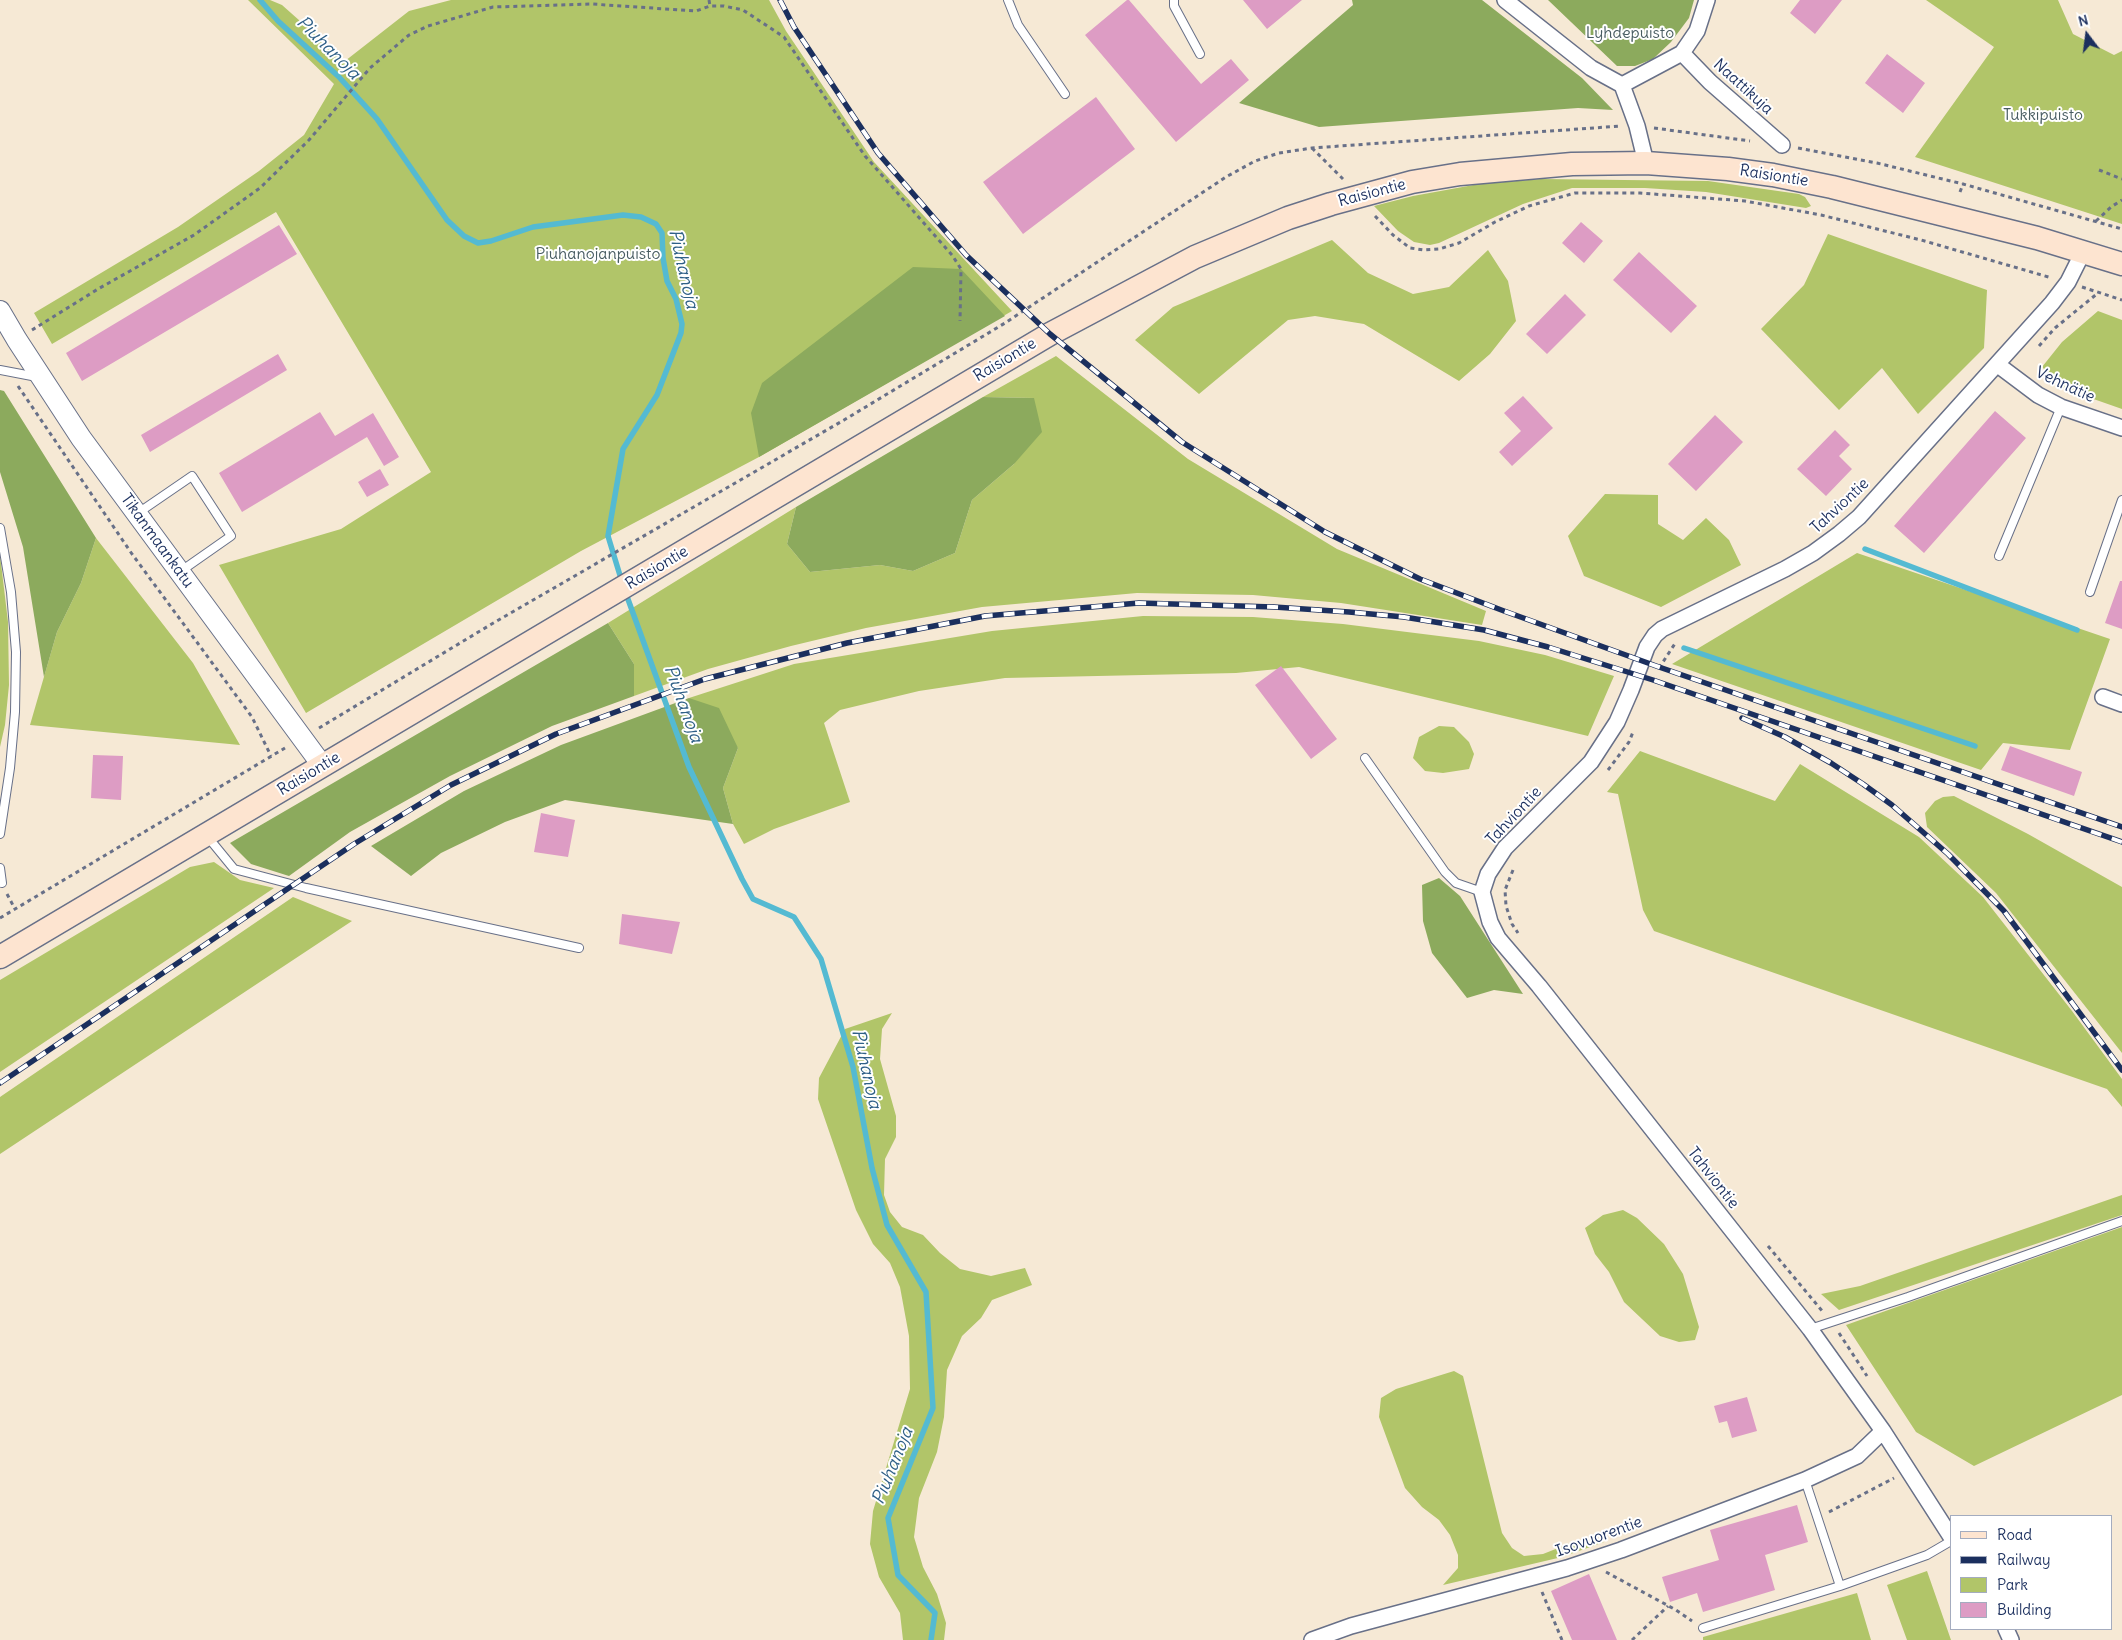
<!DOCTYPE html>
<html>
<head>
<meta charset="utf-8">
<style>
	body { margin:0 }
	#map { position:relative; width:2122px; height:1640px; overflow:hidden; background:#f6e9d5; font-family:Delius,sans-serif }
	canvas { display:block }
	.legend { position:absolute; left:1950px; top:1515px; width:162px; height:115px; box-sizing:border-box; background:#fff; border:1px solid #a4acbf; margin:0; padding:6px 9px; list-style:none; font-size:15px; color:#1b2f5e }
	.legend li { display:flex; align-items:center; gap:10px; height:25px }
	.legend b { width:25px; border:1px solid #a4acbf }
	.north { position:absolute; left:2062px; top:10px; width:50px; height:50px; -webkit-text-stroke:4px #fff; paint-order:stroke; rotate:345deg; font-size:14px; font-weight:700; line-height:20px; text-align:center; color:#1b2f5e }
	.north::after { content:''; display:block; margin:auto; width:18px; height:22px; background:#1b2f5e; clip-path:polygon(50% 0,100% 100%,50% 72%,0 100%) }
</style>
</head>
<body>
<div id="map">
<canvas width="2122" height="1640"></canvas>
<ul class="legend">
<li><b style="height:6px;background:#fde4d0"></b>Road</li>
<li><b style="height:6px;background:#1b2f5e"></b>Railway</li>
<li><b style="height:14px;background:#b1c569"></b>Park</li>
<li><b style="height:14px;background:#dd9cc4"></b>Building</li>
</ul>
<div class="north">N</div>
</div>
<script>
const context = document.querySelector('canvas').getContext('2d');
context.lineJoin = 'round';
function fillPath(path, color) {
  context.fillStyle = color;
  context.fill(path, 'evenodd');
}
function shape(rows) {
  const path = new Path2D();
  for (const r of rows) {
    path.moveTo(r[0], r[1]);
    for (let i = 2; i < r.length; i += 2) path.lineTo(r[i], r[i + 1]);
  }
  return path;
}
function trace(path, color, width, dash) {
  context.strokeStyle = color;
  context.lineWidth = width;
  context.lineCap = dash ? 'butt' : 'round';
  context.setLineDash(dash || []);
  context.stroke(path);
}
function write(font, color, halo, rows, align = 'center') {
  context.font = font + ' Delius,sans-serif';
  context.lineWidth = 4;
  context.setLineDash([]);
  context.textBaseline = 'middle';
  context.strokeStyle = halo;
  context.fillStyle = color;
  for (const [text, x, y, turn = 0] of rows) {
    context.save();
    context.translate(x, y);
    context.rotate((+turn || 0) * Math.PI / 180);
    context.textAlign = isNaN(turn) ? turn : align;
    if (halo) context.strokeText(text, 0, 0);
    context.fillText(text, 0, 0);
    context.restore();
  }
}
const green = shape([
	[248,0,270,0,282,5,345,61,409,11,451,0,769,0,786,31,874,162,1012,311,759,457,581,551,306,713,219,565,341,529,431,472,276,212,52,344,34,313,178,227,259,171,304,135,334,84],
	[1926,0,2058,0,2073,34,2114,55,2122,51,2122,224,1915,157,1994,47],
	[1541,179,1708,181,1799,194,1805,197,1811,206,1806,208,1706,192,1645,188,1572,188,1523,204,1439,243,1430,245,1414,242,1398,231,1374,206,1413,196,1479,184],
	[1828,234,1987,290,1984,348,1918,414,1882,368,1839,410,1761,329,1804,285],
	[1332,240,1368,273,1413,294,1449,287,1488,250,1508,281,1516,321,1490,354,1459,381,1364,324,1315,316,1288,320,1199,394,1135,340,1173,307],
	[2098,311,2122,320,2122,409,2065,389,2042,367,2062,342],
	[1056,356,1188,459,1337,549,1486,611,1482,625,1341,603,1253,595,1137,593,982,607,866,628,791,646,708,669,634,696,634,664,608,623,796,507,787,544,810,572,880,565,913,571,955,553,972,500,1014,464,1034,398,983,397],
	[1605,494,1658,495,1658,524,1683,540,1706,518,1729,540,1741,565,1661,607,1584,576,1568,536],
	[96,538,193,663,240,745,30,725,57,632,81,583],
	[1857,553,2110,639,2070,750,2003,743,1981,770,1672,664],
	[0,555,8,622,9,685,5,725,0,747],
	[1143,616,1253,617,1343,624,1479,641,1545,655,1614,676,1588,736,1299,667,1236,673,1005,678,919,691,840,710,824,723,850,802,774,829,744,844,733,824,723,788,738,748,689,698,794,664,992,631],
	[1439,726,1454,727,1469,742,1474,754,1469,769,1443,773,1425,771,1413,758,1419,737],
	[1640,751,1775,801,1800,764,1919,837,1983,897,2072,1011,2122,1079,2122,1107,2107,1089,1654,931,1643,910,1618,794,1607,792],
	[1954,796,2028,834,2122,887,2122,1053,1996,893,1927,827,1925,813,1935,801,1943,797],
	[214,862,240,880,274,888,0,1072,0,980,190,867],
	[293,897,352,921,0,1154,0,1097],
	[892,1013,882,1029,880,1059,896,1116,896,1137,885,1159,884,1195,890,1212,902,1227,923,1235,940,1253,960,1269,991,1276,1025,1268,1032,1285,992,1300,981,1318,962,1336,947,1370,944,1417,937,1452,919,1498,914,1537,923,1567,937,1594,946,1623,944,1640,903,1640,900,1613,879,1577,870,1544,873,1511,910,1389,909,1336,900,1287,890,1263,873,1244,856,1210,818,1099,819,1078,845,1029],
	[2122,1195,2122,1215,1839,1310,1821,1294,1860,1286],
	[1623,1210,1637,1218,1664,1244,1683,1274,1699,1327,1695,1340,1679,1342,1660,1336,1624,1302,1609,1272,1595,1254,1585,1228,1603,1215],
	[2122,1227,2122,1395,1974,1466,1916,1432,1846,1325],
	[1454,1371,1463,1376,1502,1533,1512,1548,1524,1556,1543,1554,1576,1541,1604,1542,1562,1557,1443,1585,1458,1568,1458,1555,1450,1535,1439,1520,1422,1507,1405,1488,1379,1417,1381,1398,1396,1389],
	[1927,1571,1951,1640,1907,1640,1887,1585],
	[1857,1593,1871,1640,1703,1640,1703,1637]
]);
const forest = shape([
	[1352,0,1482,0,1582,78,1613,110,1578,108,1319,127,1239,103,1353,5],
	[1548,0,1694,0,1689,18,1671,42,1653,59,1635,66,1617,66],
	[913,267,961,269,1005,316,759,457,751,413,762,383],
	[0,390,4,391,96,538,81,583,57,632,44,677,23,547,0,472],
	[983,397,1034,398,1042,432,1014,464,972,500,955,553,913,571,880,565,810,572,787,544,796,507],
	[608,623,634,664,634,696,552,726,450,776,350,832,289,876,251,864,230,843],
	[689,698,719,708,738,748,723,788,733,824,565,800,505,822,441,853,411,876,371,846,464,791,561,745],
	[1439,878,1460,896,1523,994,1494,990,1467,998,1432,953,1423,921,1422,885]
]);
const stream = shape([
	[260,0,278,21,339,77,377,119,447,220,464,236,478,243,491,241,533,227,623,215,641,217,656,224,662,233,663,258,667,281,676,299,682,324,681,333,657,395,623,449,608,536,622,582],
	[1865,549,2077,630],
	[625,591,689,767,742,879,753,899,794,917,821,959,853,1067,872,1168,887,1225,926,1292,933,1408,888,1518,898,1575,935,1613,931,1640],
	[1684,648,1975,746]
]);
const building = shape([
	[1127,0,1129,0,1201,84,1231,59,1249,80,1176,142,1085,35],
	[1243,0,1302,0,1267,29],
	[1800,0,1842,0,1815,34,1790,13],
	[1887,54,1925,83,1903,113,1865,83],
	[1096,97,1135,149,1023,234,983,182],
	[1581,222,1603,241,1584,263,1562,243],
	[279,225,297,254,82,381,66,353],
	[1639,252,1697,306,1671,333,1613,280],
	[1565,294,1586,315,1547,354,1526,334],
	[278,354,287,370,150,452,141,435],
	[1523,396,1553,428,1512,466,1499,452,1521,431,1504,413],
	[1995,411,2026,438,1924,553,1894,526],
	[320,412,335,436,373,413,399,457,384,466,367,437,242,512,219,473],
	[1715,415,1743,442,1696,491,1668,464],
	[1835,430,1850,445,1839,456,1852,469,1826,496,1797,469],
	[380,469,389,485,367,497,358,482],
	[2120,581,2122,581,2122,629,2105,623],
	[1281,666,1337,739,1311,759,1255,685],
	[2010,746,2082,772,2074,796,2001,770],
	[93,755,123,756,121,800,91,798],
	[541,813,575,820,568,857,534,852],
	[622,914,680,922,672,954,619,944],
	[1747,1397,1757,1431,1732,1438,1727,1421,1719,1423,1714,1406],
	[1797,1505,1808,1542,1765,1555,1775,1590,1703,1612,1697,1593,1670,1602,1662,1577,1719,1560,1710,1530],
	[1589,1574,1617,1640,1572,1640,1551,1591]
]);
const path = shape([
	[709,0,710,6],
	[1654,128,1750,141],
	[1312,148,1343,179],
	[1798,148,1877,163,1963,184,2122,229],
	[2099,170,2122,179],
	[1960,192,1963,184],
	[1375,216,1393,235,1410,248,1424,250,1439,249,1459,243,1495,222,1529,206,1575,193,1640,193,1745,201,1821,215,1921,240,2052,278],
	[2096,221,2111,207,2122,200],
	[2082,287,2122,300],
	[32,330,98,289,194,235,260,188,309,140,370,68,409,35,428,26,493,7,592,4,696,11,710,6,724,6,743,10,784,37,865,156,952,255,961,269,960,321],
	[2039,346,2055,328,2098,293],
	[18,386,132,554,252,717,271,756],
	[1659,668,1676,642],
	[319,728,490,625,844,420,1005,323,1226,177,1255,161,1279,153,1312,148,1621,126],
	[1608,770,1629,742,1633,732],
	[1513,870,1505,890,1506,906,1512,924,1518,933],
	[7,894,15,909],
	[0,918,285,748],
	[1768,1246,1823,1312],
	[1839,1333,1867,1376],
	[1829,1512,1894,1478],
	[1606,1572,1676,1610,1692,1621],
	[1542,1592,1562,1640],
	[1632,1640,1668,1606]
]);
const service = shape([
	[1008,0,1018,25,1065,94],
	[1174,0,1174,6,1200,54],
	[0,370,37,377],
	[138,513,192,476,231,536,181,571],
	[0,528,11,592,16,652,15,712,10,768,0,834],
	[1999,556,2061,407],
	[2090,592,2122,500],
	[1365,758,1445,872,1456,883,1482,892],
	[207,836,234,869,306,888,579,948],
	[0,868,2,883],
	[1810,1329,1908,1297,2122,1221],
	[1805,1480,1840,1586],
	[1703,1628,1840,1586,1927,1555,1951,1541]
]);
const minor = shape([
	[1505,0,1591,68,1622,85,1637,126,1646,163],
	[1682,53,1710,82,1782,145],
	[1622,85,1682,53,1697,31,1707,0],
	[1998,365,2038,395,2061,407,2122,428],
	[2103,697,2122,704],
	[1951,1537,1883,1431,1810,1329,1539,986,1498,938,1490,922,1482,892,1488,874,1505,848,1591,762,1617,722,1631,690,1647,647,1655,635,1662,629,1785,569,1813,553,1839,534,1859,517,2052,303,2068,282,2083,252],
	[2006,1629,2011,1640],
	[1312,1640,1351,1626,1567,1568,1621,1550,1805,1480,1857,1456,1883,1431]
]);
const tertiary = shape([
	[0,311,17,340,81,438,322,765]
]);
const secondary = shape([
	[0,957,1050,334,1195,257,1288,218,1331,204,1412,182,1460,174,1572,164,1646,163,1728,169,1773,175,1832,187,2037,238,2122,264]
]);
const rail = shape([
	[780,0,794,27,878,153,966,255,1050,334,1182,442,1325,532,1420,579,1504,611,1659,667,2122,827],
	[1742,718,1785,737,1831,763,1863,784,1892,805,1948,854,2004,911,2122,1070],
	[0,1083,354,844,451,785,556,734,705,679,847,643,985,616,1139,603,1274,607,1349,612,1404,617,1484,630,1548,647,1653,680,2122,842]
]);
const parkNames = [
	["Lyhdepuisto",1630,33],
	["Tukkipuisto",2043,115],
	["Piuhanojanpuisto",598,254]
];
const streetNames = [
	["Naattikuja",1743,87,42],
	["Raisiontie",1774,176,9],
	["Raisiontie",1372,193,-15],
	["Raisiontie",1005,360,-31],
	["Vehnätie",2065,385,25],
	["Tahviontie",1840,506,-43],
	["Tikanmaankatu",157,541,54],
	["Raisiontie",657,568,-31],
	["Raisiontie",309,774,-31],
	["Tahviontie",1514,816,-47],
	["Tahviontie",1713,1178,52],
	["Isovuorentie",1599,1537,-20]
];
const waterNames = [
	["Piuhanoja",328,48,45],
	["Piuhanoja",683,269,77],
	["Piuhanoja",683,704,70],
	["Piuhanoja",866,1069,77],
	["Piuhanoja",893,1466,-68]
];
fillPath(green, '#b1c569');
fillPath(forest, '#8caa5d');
trace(stream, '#54bad2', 5.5);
fillPath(building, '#dd9cc4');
trace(service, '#687088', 10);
trace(minor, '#687088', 18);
trace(tertiary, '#687088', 22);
trace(secondary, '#687088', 25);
trace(path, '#687088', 3, [4, 4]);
trace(service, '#fff', 8);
trace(minor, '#fff', 15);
trace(tertiary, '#fff', 20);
trace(secondary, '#fde4d0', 22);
trace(rail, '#1b2f5e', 5.5);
trace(rail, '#fff', 4, [11]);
write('16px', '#485c61', '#fff', parkNames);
write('16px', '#1b2f5e', '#fff', streetNames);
write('italic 18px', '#2f6087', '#fff', waterNames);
</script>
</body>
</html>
